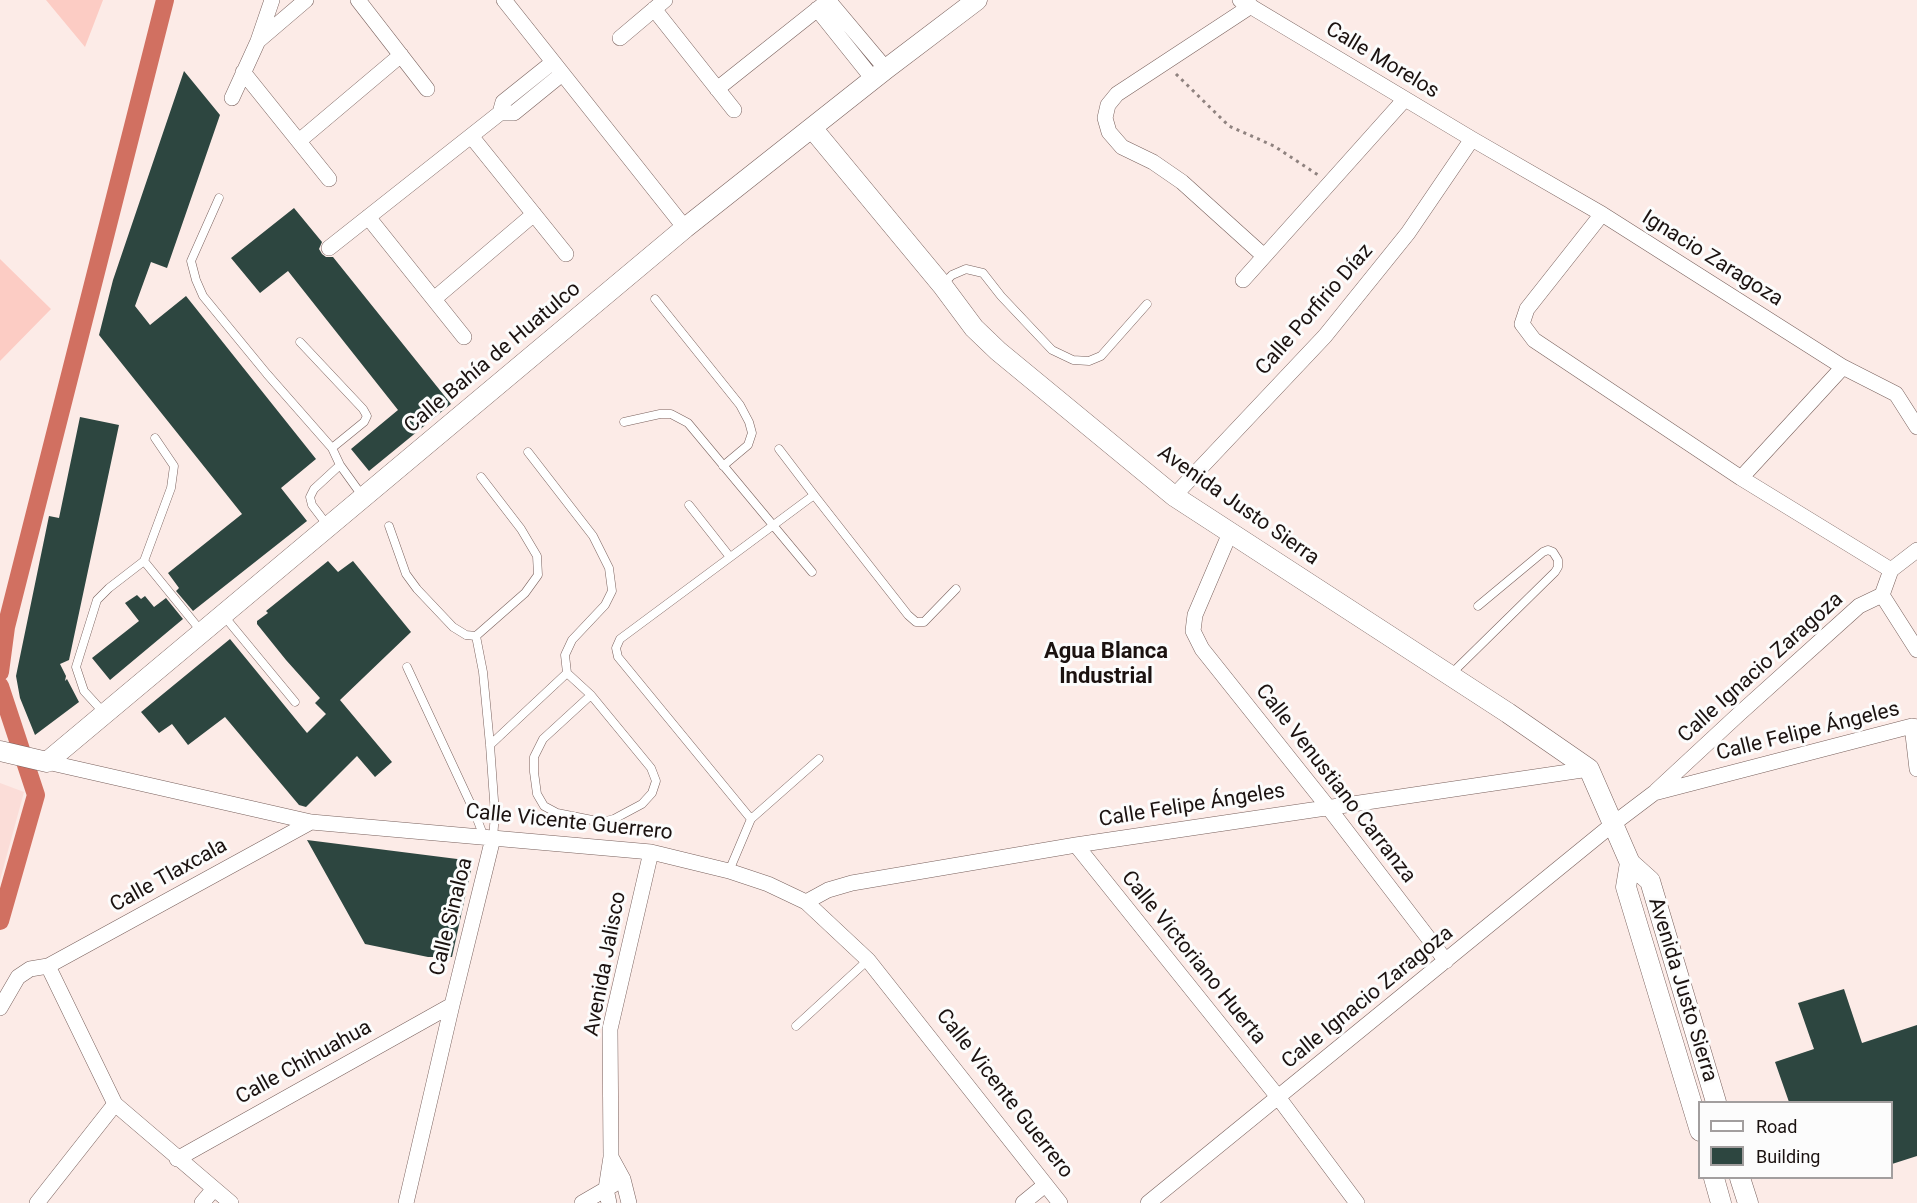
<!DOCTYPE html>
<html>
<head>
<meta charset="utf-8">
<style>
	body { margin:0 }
	#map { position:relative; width:1917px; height:1203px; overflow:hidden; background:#fcebe7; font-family:Roboto,sans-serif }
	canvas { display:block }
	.legend { position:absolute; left:1698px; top:1101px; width:195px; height:78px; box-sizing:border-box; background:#fcfcfc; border:2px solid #a29e9e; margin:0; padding:8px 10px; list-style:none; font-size:18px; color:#1b1210 }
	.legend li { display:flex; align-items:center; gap:12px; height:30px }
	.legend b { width:30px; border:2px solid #a29e9e }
</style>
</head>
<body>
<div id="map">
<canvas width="1917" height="1203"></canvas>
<ul class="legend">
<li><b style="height:8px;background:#fff"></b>Road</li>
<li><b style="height:16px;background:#2d4640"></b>Building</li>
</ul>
</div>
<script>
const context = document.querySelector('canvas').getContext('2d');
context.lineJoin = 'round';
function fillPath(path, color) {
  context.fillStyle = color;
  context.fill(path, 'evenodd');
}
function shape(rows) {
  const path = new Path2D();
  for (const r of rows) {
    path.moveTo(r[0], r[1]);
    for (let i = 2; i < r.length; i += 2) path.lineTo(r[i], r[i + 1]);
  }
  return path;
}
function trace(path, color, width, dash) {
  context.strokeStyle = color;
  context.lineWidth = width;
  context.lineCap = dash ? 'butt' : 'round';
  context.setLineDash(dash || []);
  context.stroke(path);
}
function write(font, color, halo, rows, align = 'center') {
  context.font = font + ' Roboto,sans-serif';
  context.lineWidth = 6;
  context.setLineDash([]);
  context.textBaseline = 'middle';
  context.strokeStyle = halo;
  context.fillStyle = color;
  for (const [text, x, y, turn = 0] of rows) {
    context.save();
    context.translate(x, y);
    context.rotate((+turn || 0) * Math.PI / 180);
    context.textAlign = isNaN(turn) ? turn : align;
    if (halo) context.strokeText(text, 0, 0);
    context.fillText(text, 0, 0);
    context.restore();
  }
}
const built = shape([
	[0,783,24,792,0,880]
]);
const green = shape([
	[46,0,103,0,85,47],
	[0,259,51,309,0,361]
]);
const canal = shape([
	[0,672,6,627,165,0],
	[0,686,36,795,0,921]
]);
const building = shape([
	[184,71,220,115,167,268,151,262,135,306,150,325,186,296,316,459,281,488,307,521,193,611,176,591,179,588,168,573,242,514,99,335,113,280],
	[294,208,322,242,319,249,322,254,326,257,333,257,451,404,369,471,351,449,398,410,288,271,260,293,231,258],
	[80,417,119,425,69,660,60,664,66,676,65,681,67,679,79,702,35,735,20,698,16,676,49,516,59,518],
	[328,561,338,572,353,561,411,632,340,700,392,762,375,777,357,756,306,807,299,805,225,717,188,745,172,724,159,733,141,712,230,639,307,733,326,714,315,703,320,698,286,660,257,624,257,621,268,613,266,611],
	[137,595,141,599,145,596,154,607,166,598,183,619,110,680,92,658,139,621,125,603],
	[307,840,473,861,452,957,428,957,365,944],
	[1844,989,1862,1043,1917,1025,1917,1156,1892,1164,1892,1102,1789,1102,1775,1062,1814,1049,1798,1003]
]);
const path = shape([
	[1176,74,1229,126,1274,146,1318,175]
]);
const lane = shape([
	[219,198,191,261,196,280,203,296,267,374,332,448,340,465,314,489,310,497,312,505,328,526],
	[943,284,952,275,966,269,983,273,1001,296,1052,350,1073,360,1089,361,1101,356,1147,304],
	[655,299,740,405,749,422,752,433,748,445,723,466],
	[300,342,363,409,367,416,364,422,332,448],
	[624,422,660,414,671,414,688,423,812,572],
	[779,449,814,495],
	[528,452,593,536,609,568,612,591,605,605,572,640,565,655,567,673,591,695,543,739,534,757,534,772,537,794,544,806,557,813,602,822,614,819,642,804,652,793,656,781,651,768,591,695],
	[340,465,363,497],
	[689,505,730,557],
	[389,526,406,574,417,589,453,627,466,635,476,636,525,593,538,575,537,556,521,529,481,477],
	[144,561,171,488,174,466,155,438],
	[224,616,295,702],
	[476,636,483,672,490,745,495,814,493,838],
	[407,667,474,811,484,837],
	[1451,674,1555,572,1558,567,1558,560,1553,552,1548,550,1543,552,1478,606],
	[105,714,84,691,76,667,97,600,109,588,144,561,201,631],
	[490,745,567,673],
	[751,819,819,759],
	[729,871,751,819,618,657,616,648,620,639,814,495,908,615,916,622,924,622,956,589],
	[796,1026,868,960]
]);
const street = shape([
	[358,0,427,89],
	[504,0,685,228],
	[828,0,886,69],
	[1240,0,1472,139,1602,214,1843,367,1896,394,1917,427],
	[1251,6,1117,94,1108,105,1105,118,1109,132,1122,147,1153,162,1182,182,1264,256],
	[654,9,734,110],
	[817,9,873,79],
	[620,38,665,0],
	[258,41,306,0],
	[243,72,329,179],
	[717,89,829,0],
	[232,98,258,41,272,0],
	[500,113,514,113,562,74],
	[471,136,566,254],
	[299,141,401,55],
	[1602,214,1527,309,1522,324,1534,340,1741,478,1891,570],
	[368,217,464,337],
	[329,248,500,113,503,102,553,62],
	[1243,280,1405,99],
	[434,299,534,214],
	[1741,478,1843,367],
	[1174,496,1325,336,1408,233,1472,139],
	[1230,533,1195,615,1193,631,1202,649,1328,807,1446,961],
	[1882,595,1917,650],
	[1912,726,1917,769],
	[47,762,311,822,651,852,729,871,768,884,806,902,868,960,1060,1203],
	[1656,791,1739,714,1859,606,1882,595,1891,570,1917,550],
	[1076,845,1278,1097,1357,1203],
	[806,902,828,890,852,883,1076,845,1589,769],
	[48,966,115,1104,231,1203],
	[0,1008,18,977,30,969,48,966,311,822],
	[611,1157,623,1179,629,1203],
	[177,1159,452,1005],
	[37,1203,115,1104],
	[202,1203,214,1189],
	[406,1203,452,1005,493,838],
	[582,1203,613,1185],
	[609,1203,606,1189,611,1157,610,1029,651,852],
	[1023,1203,1045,1185],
	[1148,1203,1613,824,1654,793,1912,726,1917,727]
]);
const secondary = shape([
	[812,128,942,285,974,328,998,351,1174,496,1508,713,1589,769,1630,863,1650,881,1716,1102],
	[0,751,47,762,685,228,886,69,977,0],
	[1630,863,1626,887,1700,1131],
	[1714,1178,1721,1203],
	[1740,1178,1748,1203]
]);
const streetNames = [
	["Calle Morelos",1382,61,31],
	["Ignacio Zaragoza",1712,259,32],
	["Calle Porfirio Díaz",1315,310,-49],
	["Calle Bahía de Huatulco",493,358,-40],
	["Avenida Justo Sierra",1238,506,35],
	["Calle Ignacio Zaragoza",1761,668,-42],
	["Calle Felipe Ángeles",1808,732,-14],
	["Calle Venustiano Carranza",1335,784,52],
	["Calle Felipe Ángeles",1192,806,-9],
	["Calle Vicente Guerrero",569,823,6],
	["Calle Tlaxcala",169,876,-29],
	["Calle Sinaloa",452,917,-76],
	["Calle Victoriano Huerta",1193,958,51],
	["Avenida Jalisco",606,964,-79],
	["Avenida Justo Sierra",1682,990,73],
	["Calle Ignacio Zaragoza",1368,998,-39],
	["Calle Chihuahua",304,1063,-29],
	["Calle Vicente Guerrero",1004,1094,52]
];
const neighbourhoodNames = [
	["Agua Blanca",1106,652],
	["Industrial",1106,677]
];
fillPath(built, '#fbddd8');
fillPath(green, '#fcccc4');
trace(canal, '#d17061', 18);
fillPath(building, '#2d4640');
trace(lane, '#79615d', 9);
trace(street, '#79615d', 16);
trace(secondary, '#79615d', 21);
trace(path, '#8f827f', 3, [3, 4.5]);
trace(lane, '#fff', 8);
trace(street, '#fff', 15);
trace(secondary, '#fff', 20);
write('21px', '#1b1210', '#fcfcfc', streetNames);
write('bold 22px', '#1b1210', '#fcfcfc', neighbourhoodNames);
</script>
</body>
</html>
